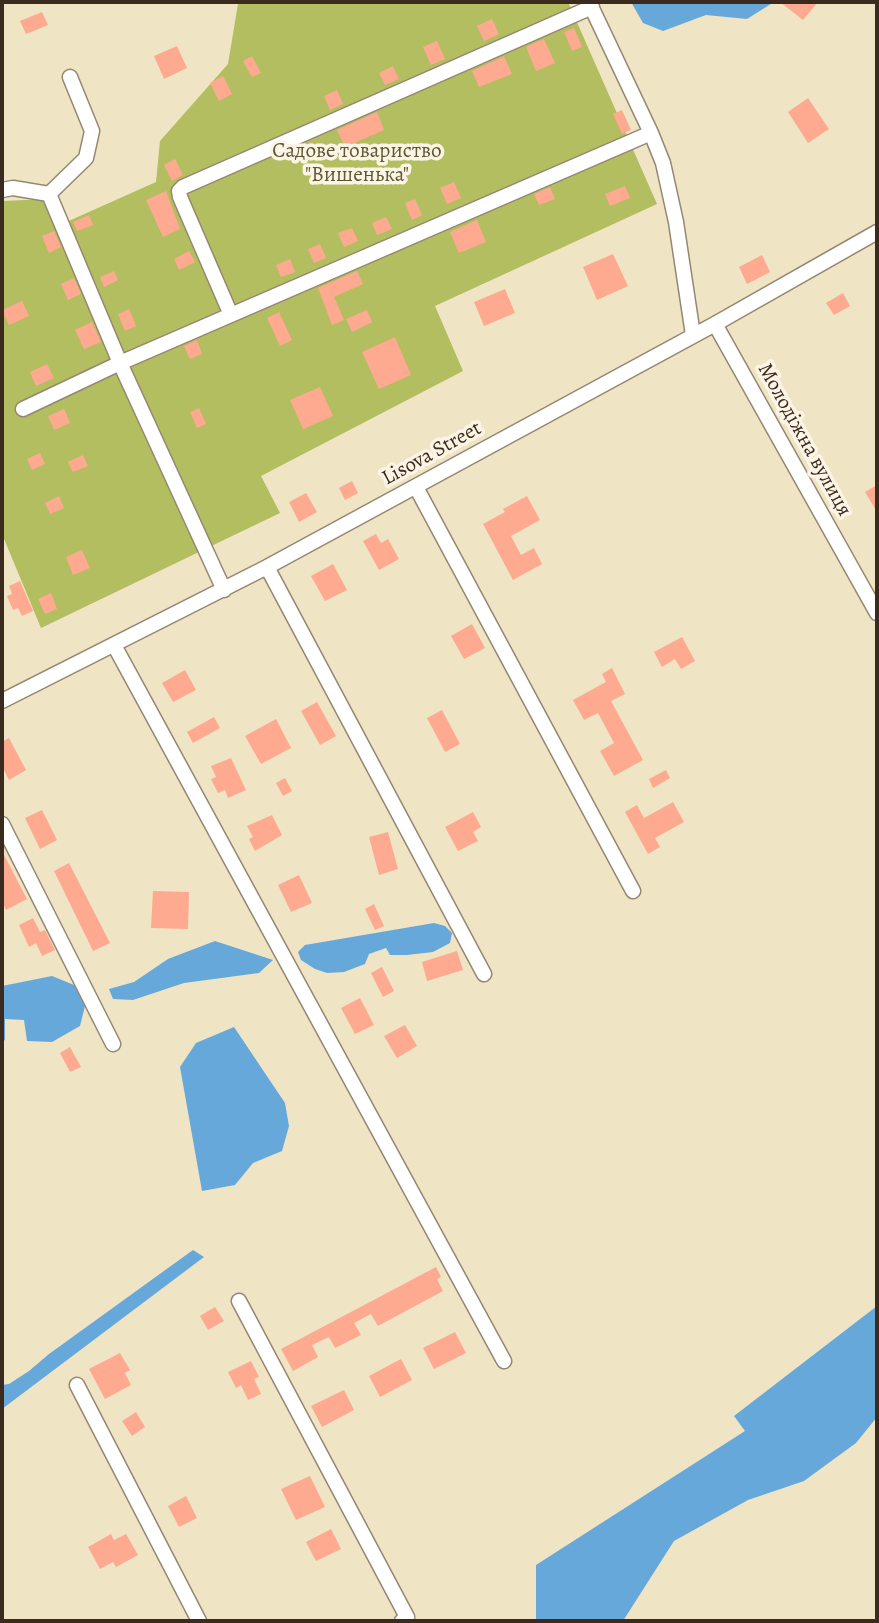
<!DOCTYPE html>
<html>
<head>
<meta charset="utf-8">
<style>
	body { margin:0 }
	#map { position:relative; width:879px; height:1623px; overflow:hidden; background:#efe4c4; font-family:Alegreya,serif }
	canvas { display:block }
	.frame { position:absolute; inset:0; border:4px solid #3b2a1e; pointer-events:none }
</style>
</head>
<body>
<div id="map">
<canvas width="879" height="1623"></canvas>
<div class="frame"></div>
</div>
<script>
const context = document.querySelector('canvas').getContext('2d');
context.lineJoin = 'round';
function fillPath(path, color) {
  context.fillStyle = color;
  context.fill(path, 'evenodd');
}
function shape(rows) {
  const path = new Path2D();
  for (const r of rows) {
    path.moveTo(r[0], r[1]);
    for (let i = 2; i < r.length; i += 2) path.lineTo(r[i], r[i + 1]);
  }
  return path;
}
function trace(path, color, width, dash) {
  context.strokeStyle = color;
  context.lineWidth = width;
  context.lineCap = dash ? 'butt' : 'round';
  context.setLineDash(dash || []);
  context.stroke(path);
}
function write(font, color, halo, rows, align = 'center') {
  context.font = font + ' Alegreya,serif';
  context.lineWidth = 7;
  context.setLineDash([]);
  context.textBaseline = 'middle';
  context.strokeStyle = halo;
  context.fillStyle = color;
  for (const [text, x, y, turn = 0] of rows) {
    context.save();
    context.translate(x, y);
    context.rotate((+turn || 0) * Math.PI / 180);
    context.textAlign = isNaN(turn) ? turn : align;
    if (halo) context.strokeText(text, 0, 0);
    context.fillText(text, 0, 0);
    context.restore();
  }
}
const green = shape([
	[248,2,568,2,657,204,435,306,463,371,261,476,280,513,41,628,2,534,2,201,51,199,62,224,156,182,160,141,228,64,238,4]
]);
const water = shape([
	[631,2,774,2,747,19,706,15,663,31,643,23],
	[434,923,445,926,452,933,450,943,433,952,407,955,390,955,386,948,369,954,365,964,344,972,327,973,315,969,301,960,298,952,305,945],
	[215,941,273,960,259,973,184,983,133,1000,113,999,109,989,134,982,168,959],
	[52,976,74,985,85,1006,80,1026,52,1042,27,1041,24,1020,5,1019,5,1040,2,1042,2,986],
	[234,1027,285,1103,289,1126,282,1151,253,1163,235,1185,202,1191,180,1067,196,1043],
	[193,1250,204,1257,2,1409,2,1385,9,1384,29,1371,49,1354],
	[877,1306,877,1417,856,1443,804,1481,748,1500,674,1541,623,1621,536,1621,536,1565,745,1431,734,1416]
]);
const building = shape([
	[780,2,818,2,803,20],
	[42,12,48,25,26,34,20,21],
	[492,19,499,34,484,41,477,26],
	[574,28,582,47,572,51,564,32],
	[544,39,555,63,536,71,526,47],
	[437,41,445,59,431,65,423,47],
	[177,46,187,68,164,79,154,56],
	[252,56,261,73,252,77,243,61],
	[504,56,512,74,479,87,472,71],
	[393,66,399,79,385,85,379,73],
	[223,76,232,94,219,101,210,83],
	[337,90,343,104,330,110,324,96],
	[808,98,829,129,808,143,788,112],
	[622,110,631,130,622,134,613,114],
	[377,112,384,130,345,147,337,130],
	[313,142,320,157,310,161,304,146],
	[175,159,183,175,172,181,164,165],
	[454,182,461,198,447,204,440,188],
	[625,186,630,198,610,206,605,194],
	[550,187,555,199,539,205,534,194],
	[166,191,180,229,163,237,146,200],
	[415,199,422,215,412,220,405,203],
	[89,215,93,225,77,231,73,222],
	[386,217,392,229,377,235,372,223],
	[477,220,486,242,459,253,450,232],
	[352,228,358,241,344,247,338,233],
	[54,231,61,247,49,253,42,236],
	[320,244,326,258,314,263,308,249],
	[189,251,195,262,179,270,174,259],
	[613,254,628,286,597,300,583,267],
	[762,255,770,272,747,284,739,267],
	[290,259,295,272,281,277,276,265],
	[114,271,118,280,104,287,100,277],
	[357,271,363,284,334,297,344,320,332,325,318,288],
	[74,278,81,294,68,300,61,284],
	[505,289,515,313,484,326,474,302],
	[843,293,850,306,834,315,826,303],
	[22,301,29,316,9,325,2,310],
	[129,309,136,326,125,331,118,314],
	[367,310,372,322,352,332,346,319],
	[279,312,292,340,280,346,267,318],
	[92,322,101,342,84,349,75,330],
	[395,337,411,375,379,389,362,352],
	[197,340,202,354,190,359,184,346],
	[47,364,54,378,36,386,30,372],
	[320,387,333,416,303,429,290,400],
	[199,408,206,424,197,428,190,412],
	[64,409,70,423,54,430,48,416],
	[40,453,45,464,32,470,27,459],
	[83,455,88,466,73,472,68,462],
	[352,481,358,493,345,500,339,488],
	[877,485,877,512,865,492],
	[306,493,317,512,299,522,289,502],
	[59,496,64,508,50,514,45,503],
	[527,496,540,520,511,536,521,555,534,548,542,564,513,580,483,524,505,512,503,509],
	[376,534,381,543,388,539,399,559,379,570,363,541],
	[82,550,90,568,73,575,66,557],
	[333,564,347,590,325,601,311,576],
	[20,581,33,611,22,616,18,608,13,610,7,596,12,594,9,586],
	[51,593,57,609,45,614,38,599],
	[472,624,485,648,464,659,451,636],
	[682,637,695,661,681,669,675,659,662,667,654,652],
	[612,668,625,694,611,701,643,760,614,776,600,751,614,743,598,713,584,720,573,700,606,682,602,674],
	[185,670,196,690,173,702,162,683],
	[317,702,336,736,320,745,301,711],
	[442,710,460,744,445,752,427,718],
	[214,717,220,728,193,743,187,732],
	[276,719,291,748,261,764,245,736],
	[9,738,26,770,9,780,2,766,2,742],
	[231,758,246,790,228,798,225,790,218,793,211,779,216,777,211,766],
	[666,770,670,778,653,788,649,779],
	[285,778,292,791,283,796,276,783],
	[673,802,684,822,655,838,660,847,648,854,625,812,637,805,644,818],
	[42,810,57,840,40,849,25,818],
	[473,812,481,827,473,832,478,841,458,851,445,827],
	[272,815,282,835,255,851,249,839,253,837,247,826],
	[388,832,398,869,379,875,369,837],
	[2,851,27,899,6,910,2,901],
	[69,863,110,943,93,951,54,871],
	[299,875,312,903,291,912,278,885],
	[153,891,189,892,188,929,151,928],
	[374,904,384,926,375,930,365,909],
	[33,918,40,932,45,930,55,950,42,956,36,943,29,947,19,925],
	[457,951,463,970,427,981,422,962],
	[382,967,394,991,383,997,371,973],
	[360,998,374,1025,355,1034,341,1008],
	[405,1025,417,1046,397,1058,384,1036],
	[70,1047,81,1067,70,1072,60,1053],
	[436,1267,441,1277,437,1279,443,1291,378,1326,371,1314,354,1323,361,1335,335,1348,329,1337,312,1345,318,1357,293,1371,281,1349],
	[215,1307,224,1321,208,1330,200,1316],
	[455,1332,466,1353,434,1369,423,1348],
	[120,1353,130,1370,125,1373,131,1385,105,1399,89,1369],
	[401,1359,412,1380,380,1397,369,1376],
	[251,1361,259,1377,254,1379,261,1394,248,1400,241,1385,236,1388,228,1372],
	[344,1390,354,1410,322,1427,311,1406],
	[136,1412,145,1427,132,1436,122,1421],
	[310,1476,325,1507,296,1520,281,1489],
	[186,1496,197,1518,179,1527,168,1506],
	[331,1529,341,1549,316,1561,306,1542],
	[111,1534,114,1540,126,1534,138,1555,116,1567,113,1562,100,1569,88,1547]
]);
const minor = shape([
	[589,2,651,133,663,163,676,222,693,335],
	[70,77,92,131,86,158,49,194,120,363,224,590],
	[2,190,13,188,49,194],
	[231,315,180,197,179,191,183,187,592,7],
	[715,324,877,613],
	[23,409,120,363,651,133],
	[416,487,633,891],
	[267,567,484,974],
	[114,645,504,1361],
	[2,701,267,567,715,324,877,232],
	[2,824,113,1044],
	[239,1301,407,1617,402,1621],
	[77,1385,199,1621]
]);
const parkNames = [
	["Садове товариство",357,152],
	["\"Вишенька\"",357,176]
];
const streetNames = [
	["Молодіжна вулиця",804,440,61],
	["Lisova Street",432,454,-29]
];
fillPath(green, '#b2be5f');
fillPath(water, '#67a8db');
fillPath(building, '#feaa91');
trace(minor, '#958771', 17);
trace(minor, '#fff', 14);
write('21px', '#5f5632', '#fcf5e5', parkNames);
write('21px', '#3b2a1e', '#fcf5e5', streetNames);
</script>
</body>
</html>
